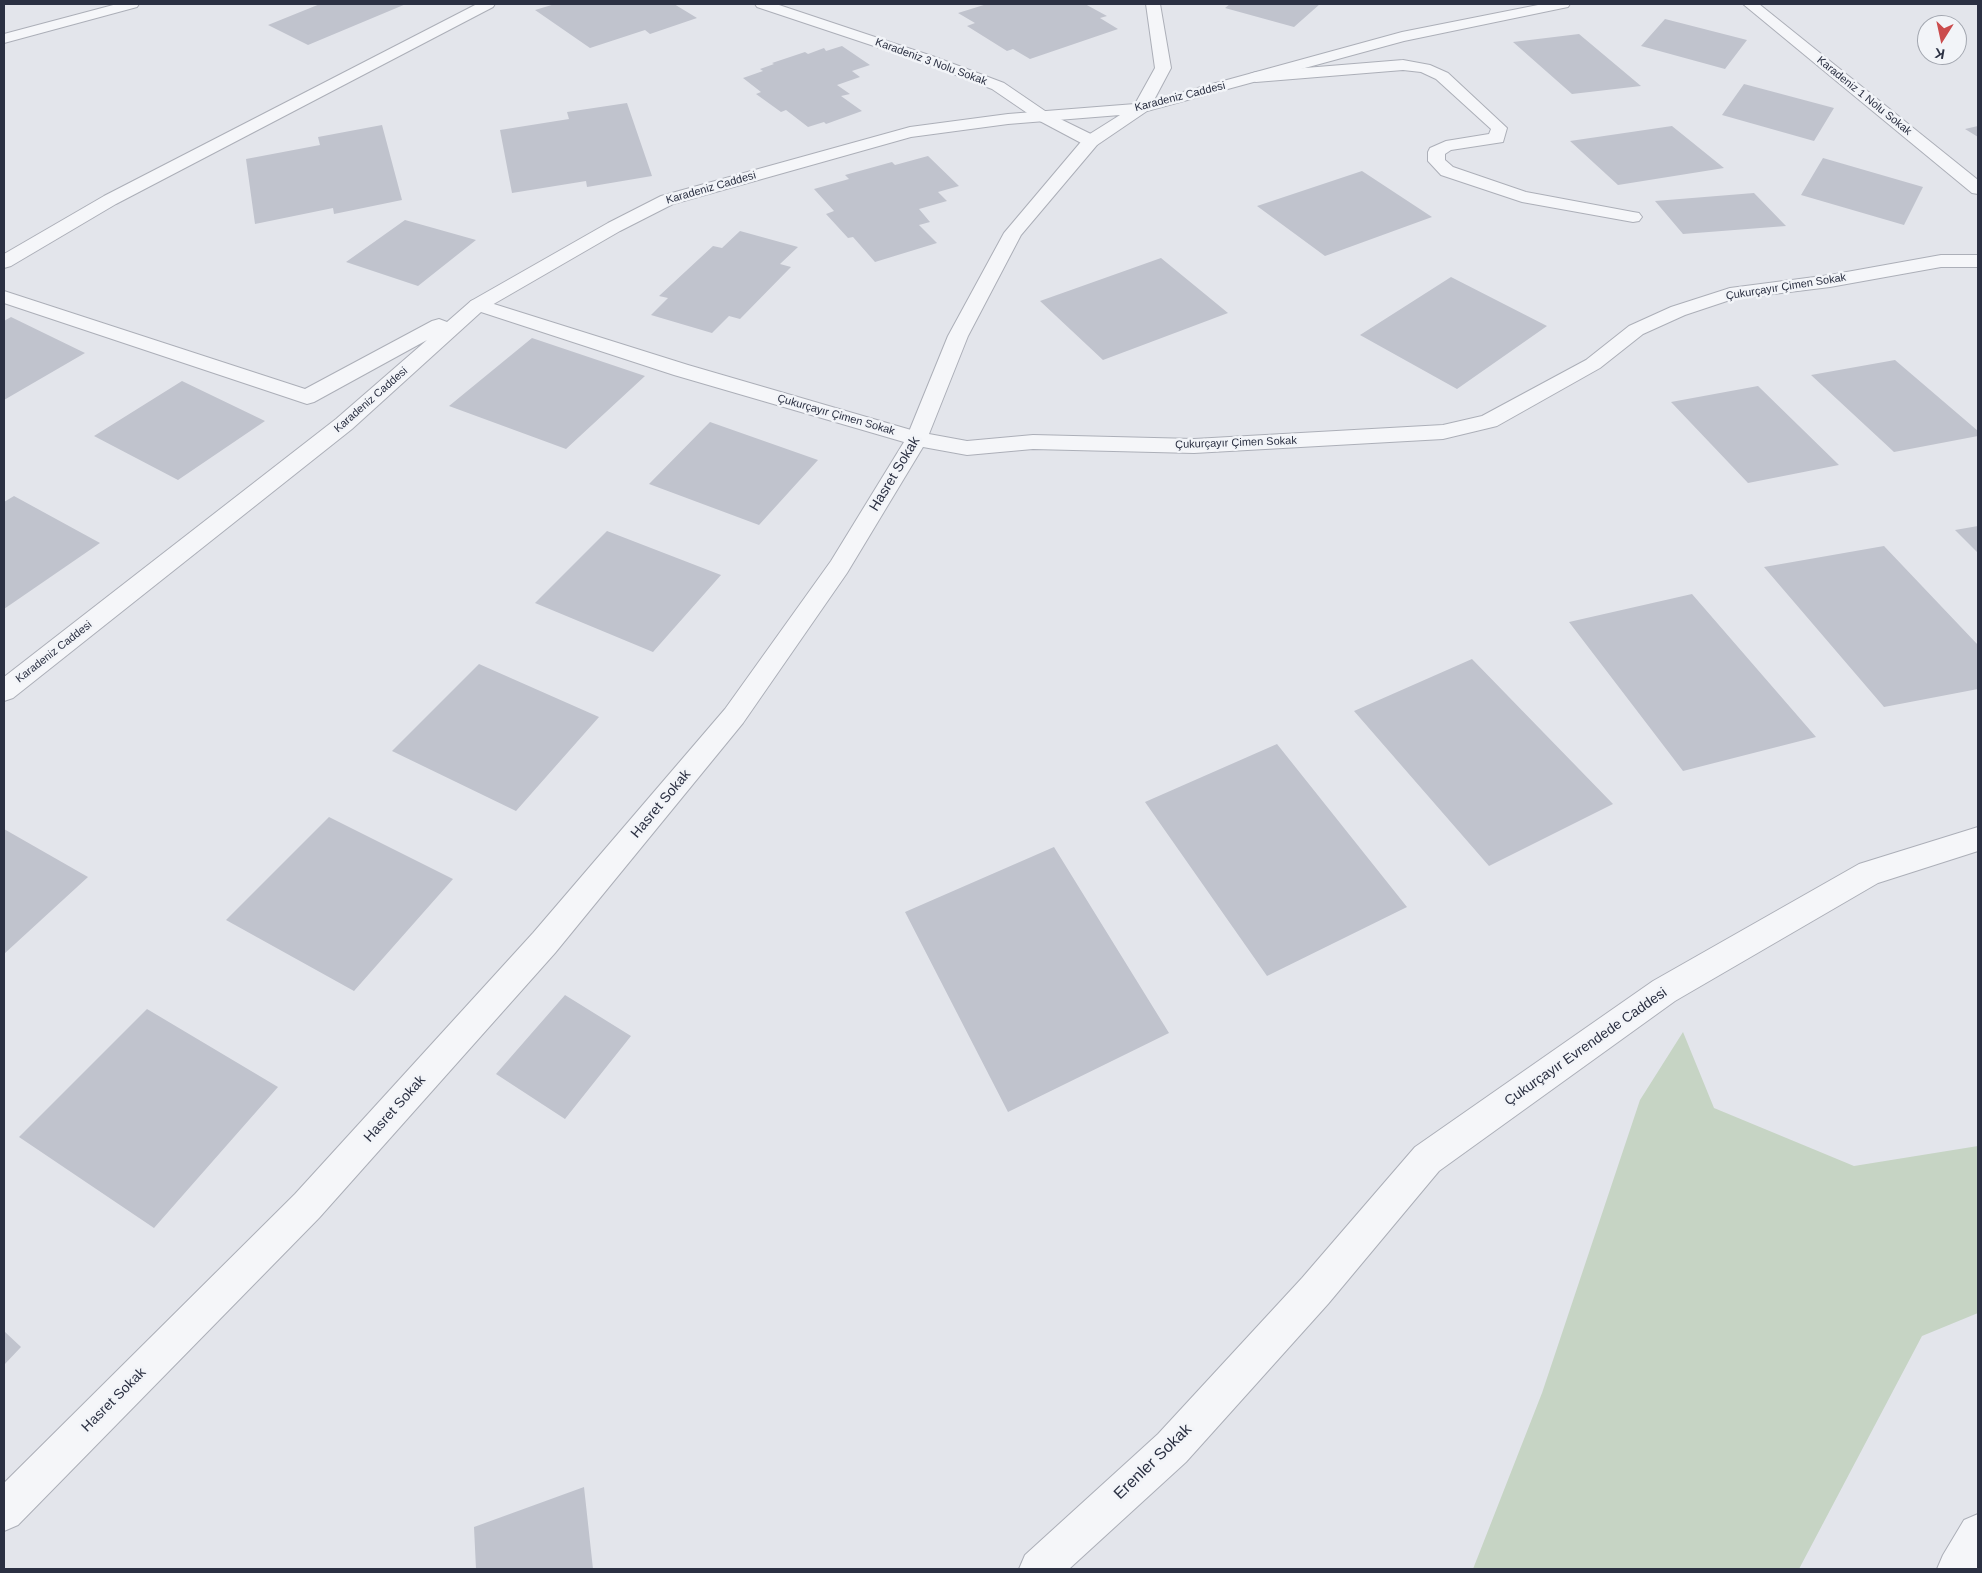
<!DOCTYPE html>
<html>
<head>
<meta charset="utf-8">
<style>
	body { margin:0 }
	#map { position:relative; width:1982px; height:1573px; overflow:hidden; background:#e3e5eb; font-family:Arial,sans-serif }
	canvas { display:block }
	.frame { position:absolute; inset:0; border:5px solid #2b3042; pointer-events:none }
	.north { position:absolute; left:1917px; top:15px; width:50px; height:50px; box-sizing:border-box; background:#f2f4f8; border:1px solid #a2a6af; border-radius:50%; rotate:190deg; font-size:14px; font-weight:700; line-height:20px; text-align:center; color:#2b3042 }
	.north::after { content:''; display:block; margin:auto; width:18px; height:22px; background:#cb4c4d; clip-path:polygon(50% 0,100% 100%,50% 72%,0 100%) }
</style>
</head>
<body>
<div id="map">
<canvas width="1982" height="1573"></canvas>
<div class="frame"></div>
<div class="north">K</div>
</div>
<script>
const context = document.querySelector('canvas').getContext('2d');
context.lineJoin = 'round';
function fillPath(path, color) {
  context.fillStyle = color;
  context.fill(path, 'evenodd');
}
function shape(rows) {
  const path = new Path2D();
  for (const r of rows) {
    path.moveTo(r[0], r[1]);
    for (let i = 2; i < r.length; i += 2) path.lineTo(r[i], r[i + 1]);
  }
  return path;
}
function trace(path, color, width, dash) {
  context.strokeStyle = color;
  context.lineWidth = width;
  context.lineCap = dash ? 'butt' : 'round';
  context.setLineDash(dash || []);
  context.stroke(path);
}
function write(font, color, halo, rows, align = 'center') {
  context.font = font + ' Arial,sans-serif';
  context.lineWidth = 5;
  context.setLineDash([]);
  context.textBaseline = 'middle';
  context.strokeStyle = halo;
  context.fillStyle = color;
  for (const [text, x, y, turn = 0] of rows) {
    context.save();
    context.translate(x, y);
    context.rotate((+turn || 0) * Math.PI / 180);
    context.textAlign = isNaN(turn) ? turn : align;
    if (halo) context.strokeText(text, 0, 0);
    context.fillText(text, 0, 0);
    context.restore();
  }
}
const green = shape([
	[1683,1032,1714,1108,1854,1166,1978,1146,1978,1313,1922,1336,1799,1569,1473,1569,1542,1393,1640,1100]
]);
const building = shape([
	[320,4,406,4,308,45,268,25],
	[555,4,674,4,697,18,650,34,645,30,590,48,535,10],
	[987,4,1085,4,1107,16,1100,18,1118,29,1030,59,1013,49,1007,51,967,26,975,23,958,13],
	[1230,4,1320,4,1294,27,1225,8],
	[1665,19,1747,40,1725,69,1641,46],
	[1579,34,1641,86,1572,94,1513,42],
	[842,46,870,65,852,71,860,77,837,85,850,94,841,96,862,111,826,124,824,122,808,127,786,110,781,112,756,94,761,92,743,78,763,71,760,69,774,64,772,63,805,52,808,54,824,48,826,51],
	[1744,84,1834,108,1814,141,1722,115],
	[627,103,652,176,587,187,586,181,512,193,500,130,569,119,567,112],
	[382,125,402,200,334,214,333,208,255,224,246,159,320,145,318,137],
	[1672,126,1724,168,1618,185,1570,141],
	[1978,126,1978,137,1965,129],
	[928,156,959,186,938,192,947,201,919,209,930,222,919,225,937,243,875,262,853,237,848,238,826,214,834,211,814,189,849,179,845,175,892,162,895,165],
	[1823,158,1923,187,1904,225,1801,195],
	[1362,171,1432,217,1325,256,1257,206],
	[1754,193,1786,226,1683,234,1655,201],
	[405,220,476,240,418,286,346,262],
	[740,231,798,247,780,264,791,267,740,319,729,316,712,333,651,315,668,298,659,296,713,246,722,248],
	[1161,258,1228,313,1103,360,1040,301],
	[1451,277,1547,326,1457,389,1360,335],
	[11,317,85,353,4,400,4,321],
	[532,338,645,376,566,449,449,406],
	[1895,360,1978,431,1978,436,1894,452,1811,375],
	[182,381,265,421,178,480,94,436],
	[1758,386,1839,465,1748,483,1671,402],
	[710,422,818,460,759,525,649,484],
	[14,496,100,543,4,609,4,502],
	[1978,526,1978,553,1955,530],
	[607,531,721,575,653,652,535,603],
	[1884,546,1978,645,1978,689,1884,707,1764,567],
	[1692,594,1816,737,1683,771,1569,622],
	[1472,659,1613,804,1489,866,1354,711],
	[479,664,599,717,516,811,392,751],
	[1277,744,1407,907,1267,976,1145,802],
	[329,817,453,879,354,991,226,920],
	[4,829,88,877,4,954],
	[1054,847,1169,1033,1008,1112,905,912],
	[565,995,631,1036,565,1119,496,1074],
	[147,1009,278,1087,154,1228,19,1137],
	[4,1331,21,1347,4,1365],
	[584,1487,593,1569,476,1569,474,1527]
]);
const service = shape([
	[117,4,139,4,137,7,4,43,4,34,117,4],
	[1403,60,1430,65,1448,73,1507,128,1503,142,1451,150,1445,154,1445,160,1453,167,1526,192,1633,212,1639,213,1642,217,1639,221,1633,222,1522,202,1441,175,1428,161,1428,152,1430,148,1446,141,1489,134,1491,129,1436,79,1421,72,1403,70,1256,82,1250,80,1248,77,1250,74,1256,72,1403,60],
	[1978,1514,1978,1569,1937,1569,1943,1555,1964,1520,1978,1514]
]);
const minor = shape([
	[477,4,495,4,493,7,116,204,11,266,4,268,4,254,104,196,477,4],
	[755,4,776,4,935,57,1004,83,1048,113,1097,137,1099,141,1097,145,1091,146,1085,145,1036,119,992,89,925,63,757,7,755,4],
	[1743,4,1759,4,1978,180,1978,194,1972,193,1743,4],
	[1941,255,1978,255,1978,267,1941,267,1830,287,1733,299,1685,315,1643,334,1600,368,1497,426,1443,439,1194,453,1033,449,967,455,923,447,847,573,743,723,555,953,319,1218,18,1525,4,1531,4,1483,295,1194,533,933,725,709,831,561,904,442,674,375,481,312,352,429,13,698,4,701,4,677,336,419,427,340,314,402,307,404,4,303,4,291,305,389,432,321,439,319,447,322,471,301,478,299,688,365,918,432,967,441,1033,435,1194,439,1443,425,1482,416,1586,360,1629,326,1671,307,1730,288,1830,275,1941,255]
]);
const tertiary = shape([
	[1146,4,1160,4,1171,68,1154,100,1402,32,1543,4,1570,4,1568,7,1563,8,1404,41,1147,111,1097,145,1021,235,968,336,925,444,917,446,909,444,906,439,948,336,1004,233,1085,137,1120,115,1008,124,911,137,673,204,620,231,485,309,478,311,471,309,468,305,471,301,608,223,661,196,910,127,1008,114,1135,104,1155,68,1146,4],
	[1978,827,1978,851,1878,883,1675,1001,1439,1171,1328,1304,1186,1462,1069,1569,1019,1569,1025,1555,1158,1434,1302,1278,1415,1147,1653,981,1859,864,1978,827]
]);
const farStreetnames = [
	["Karadeniz 3 Nolu Sokak",931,62,20],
	["Karadeniz 1 Nolu Sokak",1864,96,39],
	["Karadeniz Caddesi",1180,97,-14],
	["Karadeniz Caddesi",711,188,-16],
	["Çukurçayır Çimen Sokak",1786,287,-9],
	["Karadeniz Caddesi",371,400,-41],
	["Çukurçayır Çimen Sokak",836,415,16],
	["Çukurçayır Çimen Sokak",1236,443,-2],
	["Karadeniz Caddesi",54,652,-38]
];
const streetNames = [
	["Hasret Sokak",895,474,-59],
	["Hasret Sokak",661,804,-50],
	["Çukurçayır Evrendede Caddesi",1586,1047,-35],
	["Hasret Sokak",395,1109,-48],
	["Hasret Sokak",114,1400,-45]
];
const nearStreetnames = [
	["Erenler Sokak",1153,1462,-44]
];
fillPath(green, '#c6d4c4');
fillPath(building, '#c0c3cd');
trace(service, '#acafb8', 2);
trace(minor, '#acafb8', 2);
trace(tertiary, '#acafb8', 2);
fillPath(service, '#f5f6f9');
fillPath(minor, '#f5f6f9');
fillPath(tertiary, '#f5f6f9');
write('11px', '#2b3042', '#f2f4f8', farStreetnames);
write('14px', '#2b3042', '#f2f4f8', streetNames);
write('16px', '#2b3042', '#f2f4f8', nearStreetnames);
</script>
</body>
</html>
